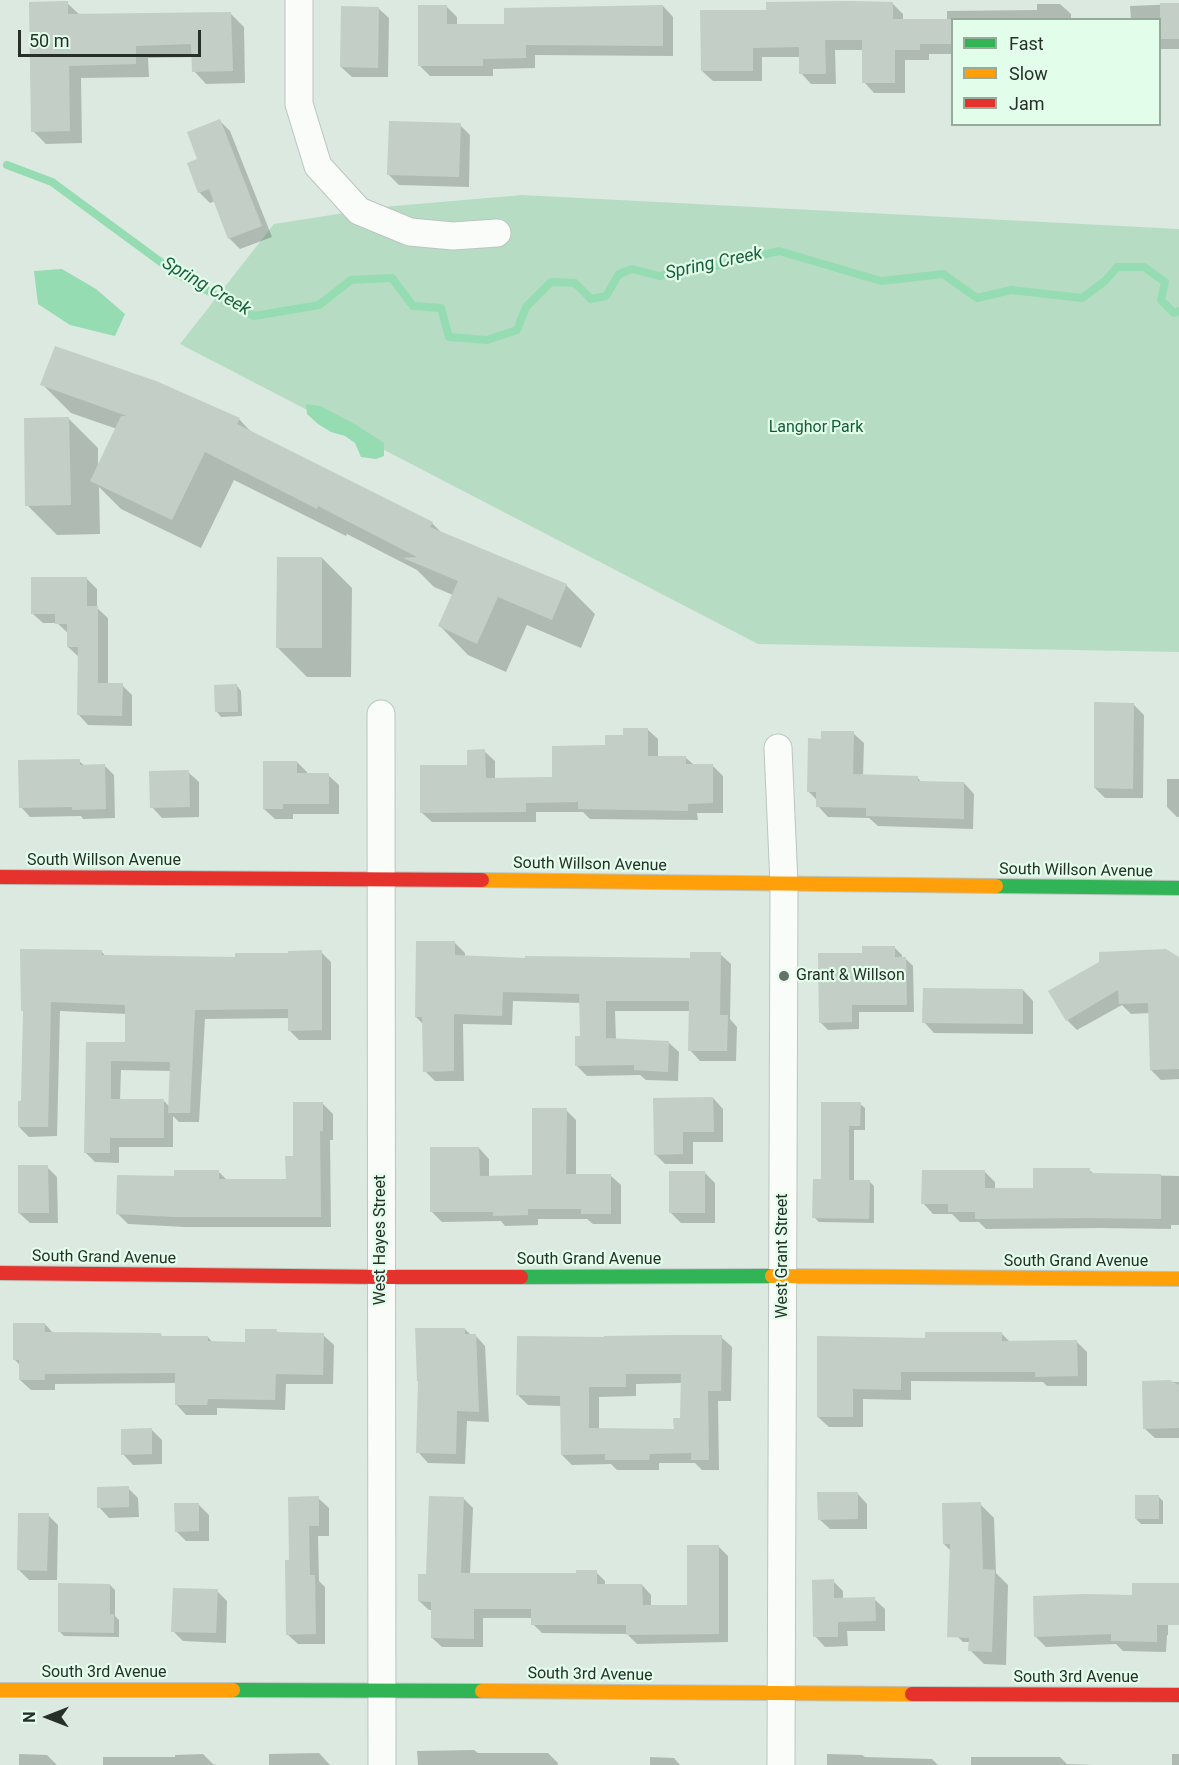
<!DOCTYPE html>
<html>
<head>
<meta charset="utf-8">
<style>
	body { margin:0 }
	#map { position:relative; width:1179px; height:1765px; overflow:hidden; background:#dbe9e0; font-family:Roboto,sans-serif }
	canvas { display:block }
	.legend { position:absolute; left:951px; top:18px; width:210px; height:108px; box-sizing:border-box; background:#e3fdeb; border:2px solid #97ab9d; margin:0; padding:8px 10px; list-style:none; font-size:18px; color:#263029 }
	.legend li { display:flex; align-items:center; gap:12px; height:30px }
	.legend b { width:30px; border:2px solid #97ab9d }
	.north { position:absolute; left:18px; top:1687px; width:60px; height:60px; -webkit-text-stroke:4px #e3fdeb; paint-order:stroke; rotate:270deg; font-size:16px; font-weight:700; line-height:24px; text-align:center; color:#263029 }
	.north::after { content:''; display:block; margin:auto; width:21px; height:27px; background:#263029; clip-path:polygon(50% 0,100% 100%,50% 72%,0 100%) }
	.scale { position:absolute; left:18px; top:30px; width:183px; height:27px; box-sizing:border-box; border:3px solid #263029; border-top:0; padding-left:8px; font-size:18px; line-height:21px; white-space:nowrap; color:#263029; -webkit-text-stroke:4px #e3fdeb; paint-order:stroke }
</style>
</head>
<body>
<div id="map">
<canvas width="1179" height="1765"></canvas>
<ul class="legend">
<li><b style="height:8px;background:#30b455"></b>Fast</li>
<li><b style="height:8px;background:#ff9f0a"></b>Slow</li>
<li><b style="height:8px;background:#e5322d"></b>Jam</li>
</ul>
<div class="north">N</div>
<div class="scale">50 m</div>
</div>
<script>
const context = document.querySelector('canvas').getContext('2d');
context.lineJoin = 'round';
function fillPath(path, color) {
  context.fillStyle = color;
  context.fill(path, 'evenodd');
}
function shape(rows) {
  const path = new Path2D();
  for (const r of rows) {
    path.moveTo(r[0], r[1]);
    for (let i = 2; i < r.length; i += 2) path.lineTo(r[i], r[i + 1]);
  }
  return path;
}
function trace(path, color, width, dash) {
  context.strokeStyle = color;
  context.lineWidth = width;
  context.lineCap = dash ? 'butt' : 'round';
  context.setLineDash(dash || []);
  context.stroke(path);
}
function write(font, color, halo, rows, align = 'center') {
  context.font = font + ' Roboto,sans-serif';
  context.lineWidth = 4.5;
  context.setLineDash([]);
  context.textBaseline = 'middle';
  context.strokeStyle = halo;
  context.fillStyle = color;
  for (const [text, x, y, turn = 0] of rows) {
    context.save();
    context.translate(x, y);
    context.rotate((+turn || 0) * Math.PI / 180);
    context.textAlign = isNaN(turn) ? turn : align;
    if (halo) context.strokeText(text, 0, 0);
    context.fillText(text, 0, 0);
    context.restore();
  }
}
const green = shape([
	[522,195,1179,229,1179,652,758,644,180,344,274,224,383,207]
]);
const water = shape([
	[62,269,96,289,125,314,115,336,70,325,38,304,34,271],
	[306,404,320,406,353,423,384,443,384,456,376,459,361,457,355,443,345,436,331,432,318,424,307,414]
]);
const shadow = shape([
	[67,3,81,16,231,14,244,27,245,83,206,84,194,71,193,57,148,58,149,77,81,78,82,143,46,144,33,131],
	[892,3,903,14,903,21,947,21,947,11,1037,10,1037,4,1060,4,1071,14,1071,20,952,20,952,54,929,54,929,60,905,60,905,93,874,93,864,82,864,50,835,50,836,84,811,84,801,73,801,57,762,57,762,81,713,81,702,71,768,11],
	[1179,4,1179,49,1160,49,1160,20,1131,20,1130,6],
	[446,6,457,17,457,26,506,26,663,6,673,17,673,56,535,55,535,68,493,69,493,76,430,76,420,66],
	[378,8,389,18,388,77,352,77,341,67],
	[220,121,230,131,272,237,240,249,229,238,215,201,210,203,199,192,199,160],
	[460,125,470,135,469,187,399,185,389,175],
	[42,384,239,419,254,435,432,523,444,535,566,585,595,614,581,648,527,625,506,672,468,655,440,626,453,595,434,587,417,570,347,534,346,536,234,480,201,548,121,509,99,487,100,534,57,535,27,505,68,418,98,448,98,467,117,429,71,413],
	[322,558,352,588,351,677,307,677,277,647],
	[86,578,97,589,97,608,108,618,108,684,122,685,132,695,132,726,88,725,78,714,80,658,68,647,68,633,57,623,43,623,32,613],
	[237,686,241,691,242,716,221,717,217,712],
	[1133,704,1144,715,1143,798,1105,798,1095,788],
	[647,729,658,739,658,758,685,757,694,765,712,765,723,776,723,813,697,813,698,820,590,819,583,812,536,812,536,822,432,822,421,812,484,751,495,761,495,779,554,778,625,737],
	[853,733,864,743,863,776,917,777,922,783,964,783,974,794,973,829,878,826,869,818,828,817,818,806,818,801,808,791,822,740],
	[79,761,85,766,104,765,114,775,115,818,83,819,81,816,30,817,21,807],
	[297,762,307,772,307,775,328,775,339,785,339,814,293,814,293,819,275,819,264,809],
	[188,772,199,782,199,817,162,818,152,807],
	[1167,779,1179,779,1179,817,1177,817,1167,807],
	[455,943,465,953,465,957,526,959,691,960,720,954,731,964,730,1019,737,1027,736,1061,700,1061,690,1050,690,1011,615,1011,616,1040,668,1042,679,1052,678,1081,646,1080,640,1075,587,1076,576,1065,582,1038,581,1003,513,1001,512,1025,463,1024,464,1081,435,1081,425,1071,424,1025,416,1017],
	[895,948,902,955,902,959,906,959,913,966,914,1012,859,1012,859,1029,828,1030,820,1022,864,955],
	[102,952,106,957,236,959,321,952,331,962,331,1040,299,1040,289,1030,289,1018,205,1019,199,1122,179,1122,173,1116,173,1147,119,1147,119,1163,95,1162,85,1152,87,1043,126,1044,127,1014,60,1011,57,1136,29,1137,19,1127,23,1102,24,1012],
	[121,1070,171,1071,170,1107,163,1100,120,1100],
	[1179,959,1179,1079,1161,1080,1151,1070,1150,1013,1131,1014,1122,1005,1077,1030,1067,1020,1051,991],
	[1023,990,1033,1001,1033,1034,934,1033,924,1022],
	[713,1098,723,1109,723,1142,693,1142,693,1164,665,1164,655,1154],
	[322,1103,333,1114,333,1140,330,1140,331,1227,185,1227,128,1224,118,1214,175,1178,218,1171,227,1180,287,1181,295,1158],
	[822,1104,860,1104,865,1108,865,1130,854,1130,854,1181,869,1181,874,1186,874,1223,819,1222,814,1217,822,1181],
	[566,1110,576,1120,576,1175,610,1175,621,1185,621,1224,593,1224,587,1219,538,1219,538,1225,505,1226,501,1221,442,1222,432,1212,479,1148,489,1159,489,1177,533,1177],
	[47,1167,57,1177,58,1223,30,1223,19,1213],
	[1089,1170,1094,1174,1179,1176,1179,1225,1171,1225,1171,1229,1101,1228,986,1229,979,1222,960,1222,952,1214,933,1214,923,1203,984,1171,995,1182,995,1189,1035,1190],
	[705,1173,715,1183,715,1223,681,1223,670,1212],
	[45,1324,54,1334,160,1334,163,1337,208,1337,213,1343,246,1343,276,1331,279,1334,323,1335,334,1345,333,1384,286,1384,285,1410,217,1408,217,1415,186,1415,176,1404,176,1383,55,1384,55,1390,31,1390,20,1380,20,1365,14,1359],
	[465,1329,471,1335,475,1335,485,1346,489,1422,467,1421,465,1464,428,1463,418,1452],
	[1002,1334,1010,1342,1076,1341,1087,1352,1087,1386,1047,1386,1043,1382,911,1381,911,1400,863,1399,863,1427,829,1427,818,1417,818,1337,926,1340],
	[721,1337,732,1347,731,1401,718,1401,719,1470,702,1470,695,1463,659,1463,659,1470,617,1470,611,1464,572,1465,562,1455,561,1406,528,1405,518,1395],
	[682,1383,681,1419,675,1430,599,1429,599,1397,636,1396,636,1384],
	[1143,1382,1179,1382,1179,1438,1155,1438,1144,1428],
	[151,1429,162,1440,162,1464,133,1465,123,1454],
	[128,1488,138,1498,139,1517,109,1518,99,1507],
	[857,1493,867,1504,867,1529,830,1529,819,1519],
	[1158,1496,1163,1501,1163,1524,1141,1524,1136,1519],
	[318,1498,329,1508,329,1536,318,1536,319,1581,325,1587,325,1644,298,1644,287,1634,291,1561],
	[464,1499,473,1508,470,1574,578,1575,596,1572,605,1581,605,1586,642,1585,651,1595,651,1606,689,1606,718,1546,728,1556,728,1642,637,1644,627,1634,542,1633,533,1624,533,1618,483,1618,483,1647,442,1647,432,1638,433,1610,429,1610,419,1601,427,1575],
	[198,1504,209,1515,209,1541,186,1541,176,1531],
	[980,1504,994,1518,996,1573,1008,1585,1006,1665,984,1664,970,1650,970,1642,963,1642,949,1628,951,1551,944,1544],
	[48,1515,58,1525,57,1580,29,1580,19,1570],
	[833,1581,843,1591,843,1600,874,1599,885,1609,885,1631,847,1631,848,1646,825,1647,815,1636],
	[110,1585,115,1590,115,1616,119,1620,119,1637,64,1636,59,1631],
	[217,1591,227,1601,226,1643,183,1641,173,1631],
	[1168,1595,1168,1635,1167,1635,1166,1652,1123,1651,1116,1644,1046,1647,1035,1636],
	[474,1750,478,1753,548,1753,558,1763,558,1765,418,1765,417,1751],
	[319,1753,330,1765,269,1765,269,1754],
	[19,1754,47,1755,57,1765,19,1765],
	[203,1754,213,1764,217,1765,103,1765,103,1757,175,1757,175,1755],
	[827,1754,862,1755,865,1757,932,1759,938,1765,827,1765],
	[1172,1754,1179,1754,1179,1765,1172,1765],
	[650,1757,674,1758,680,1765,650,1765],
	[971,1757,1060,1757,1067,1764,1093,1765,971,1765]
]);
const stream = shape([
	[7,165,52,182,177,274,254,316,319,305,351,280,392,278,413,306,441,308,449,337,487,340,517,330,526,307,551,282,575,283,591,299,606,296,619,274,632,269,659,276,720,265,779,251,881,281,943,274,977,298,1011,290,1082,298,1105,281,1117,267,1144,267,1165,282,1161,300,1174,313,1179,311]
]);
const building = shape([
	[68,1,68,14,231,12,233,71,192,72,191,44,136,46,136,64,69,66,70,131,31,132,29,2],
	[851,1,893,2,893,19,952,19,952,44,920,44,920,50,895,50,895,83,862,83,862,40,825,40,826,74,799,74,799,47,753,48,753,71,701,71,700,10,766,10,766,2],
	[1160,3,1179,3,1179,39,1160,39],
	[418,5,447,5,447,24,504,24,504,8,663,5,663,46,526,45,526,58,483,59,483,66,418,66],
	[341,6,379,7,378,68,340,67],
	[220,119,262,226,228,239,209,189,198,193,187,163,197,159,187,132],
	[389,121,461,123,459,177,387,175],
	[55,346,156,381,240,418,237,424,433,522,430,527,567,584,552,620,498,597,477,644,438,626,458,581,403,558,417,557,318,506,317,509,205,452,172,520,90,481,121,416,127,416,40,385],
	[69,417,71,505,25,506,24,418],
	[277,557,322,557,322,648,276,648],
	[31,577,87,577,87,606,98,606,98,683,123,683,122,716,77,715,78,647,67,647,67,624,55,624,55,614,31,614],
	[237,684,238,712,215,712,214,685],
	[1094,702,1134,703,1133,789,1094,788],
	[623,728,648,728,648,756,686,756,686,764,713,764,713,803,688,804,688,811,578,809,578,802,526,803,526,812,420,813,420,765,467,765,467,750,485,749,486,778,552,777,552,746,605,745,605,735,623,735],
	[821,731,854,731,853,774,918,776,918,781,964,782,964,819,866,816,866,808,816,807,816,792,807,792,808,738,821,739],
	[80,759,80,765,105,764,106,809,72,810,72,807,19,808,18,760],
	[263,761,297,761,297,773,329,773,329,804,283,804,283,809,263,809],
	[189,770,190,807,150,808,149,771],
	[416,941,455,941,455,955,525,958,525,956,690,958,690,952,721,952,720,1015,728,1015,727,1051,688,1051,689,1001,606,1001,606,1038,669,1041,668,1072,634,1070,634,1065,575,1066,575,1036,580,1036,579,994,503,992,502,1016,454,1014,454,1071,423,1072,422,1017,415,1017],
	[862,946,895,946,895,957,906,957,907,1005,852,1005,852,1022,819,1023,818,953,862,953],
	[20,949,102,950,102,955,235,957,235,953,288,953,288,951,322,950,322,1030,288,1031,288,1009,195,1010,190,1113,168,1113,170,1062,111,1061,111,1099,164,1099,164,1138,110,1138,110,1153,84,1153,86,1042,125,1042,125,1005,51,1002,48,1127,18,1127,18,1101,21,1101,23,1011,21,1011],
	[1166,949,1179,957,1179,1069,1150,1070,1148,1003,1119,1004,1118,990,1066,1021,1048,991,1099,962,1099,952],
	[923,988,1023,989,1023,1024,922,1023],
	[713,1097,714,1132,683,1132,683,1154,654,1155,653,1098],
	[293,1102,323,1102,323,1131,320,1131,321,1217,174,1217,116,1214,117,1175,174,1176,174,1170,219,1170,219,1179,286,1179,285,1156,293,1156],
	[821,1102,861,1102,860,1126,849,1126,849,1180,870,1180,869,1219,812,1218,813,1179,821,1179],
	[532,1108,567,1108,566,1174,611,1174,611,1214,581,1214,581,1209,528,1209,528,1215,493,1216,493,1212,430,1212,430,1147,479,1147,480,1176,532,1175],
	[18,1165,48,1165,49,1213,18,1213],
	[1033,1168,1090,1168,1090,1173,1161,1174,1161,1219,1090,1218,975,1219,975,1212,948,1212,948,1204,921,1204,922,1170,985,1170,985,1188,1033,1188],
	[669,1171,705,1171,705,1213,669,1213],
	[13,1323,45,1323,45,1332,161,1333,161,1336,208,1336,208,1341,245,1342,245,1329,277,1329,276,1332,324,1333,323,1375,276,1374,275,1400,208,1399,207,1405,175,1405,175,1373,45,1374,45,1380,19,1380,19,1360,13,1360],
	[415,1328,465,1328,465,1334,476,1334,479,1412,457,1411,456,1454,416,1453,418,1381,417,1381],
	[925,1332,1002,1332,1002,1341,1077,1340,1078,1376,1035,1377,1035,1372,901,1372,901,1390,853,1389,853,1417,817,1417,817,1336,925,1338],
	[672,1335,722,1335,721,1391,708,1391,709,1460,691,1460,691,1453,650,1454,649,1460,605,1460,605,1454,561,1455,560,1396,516,1395,517,1336,604,1337,604,1336],
	[626,1374,681,1374,680,1418,673,1418,674,1429,589,1428,589,1387,626,1387],
	[1170,1380,1179,1385,1179,1428,1143,1429,1142,1381],
	[152,1428,152,1454,121,1455,121,1429],
	[129,1486,129,1507,97,1508,97,1487],
	[817,1492,858,1492,858,1519,818,1520],
	[1135,1495,1159,1495,1159,1519,1135,1519],
	[319,1496,319,1526,309,1526,310,1575,315,1575,316,1634,286,1635,285,1560,289,1560,288,1497],
	[429,1496,464,1497,461,1573,576,1573,576,1570,597,1570,597,1584,642,1584,643,1605,687,1605,687,1545,719,1545,719,1634,626,1635,626,1625,531,1625,531,1609,474,1609,474,1639,431,1638,431,1602,418,1601,418,1574,426,1574],
	[981,1502,983,1569,995,1570,992,1652,968,1651,969,1638,947,1637,950,1544,943,1544,942,1503],
	[174,1503,199,1503,199,1531,175,1532],
	[18,1513,49,1513,47,1571,17,1570],
	[834,1579,834,1598,875,1597,876,1621,838,1622,838,1637,813,1637,812,1580],
	[58,1583,110,1584,110,1614,114,1614,114,1633,58,1632],
	[1132,1583,1179,1583,1179,1625,1157,1625,1157,1642,1111,1641,1111,1634,1034,1637,1033,1596,1085,1594,1132,1595],
	[173,1588,218,1589,216,1633,171,1632]
]);
const street = shape([
	[299,0,299,104,318,166,359,211,410,232,453,236,497,233],
	[381,714,382,1765],
	[778,748,784,884,781,1765]
]);
const fast = shape([
	[996,886,1179,888],
	[521,1277,772,1276],
	[233,1690,482,1691]
]);
const slow = shape([
	[482,880,996,886],
	[772,1276,1179,1279],
	[0,1690,233,1690],
	[482,1691,912,1694]
]);
const jam = shape([
	[0,877,482,880],
	[0,1273,381,1277,521,1277],
	[912,1694,1179,1695]
]);
const markers = [
	[784,976,6,"#657169"]
];
const parkNames = [
	["Langhor Park",816,428]
];
const streetNames = [
	["South Willson Avenue",104,861],
	["South Willson Avenue",590,865,1],
	["South Willson Avenue",1076,871,1],
	["West Hayes Street",381,1240,-90],
	["West Grant Street",783,1256,-90],
	["South Grand Avenue",104,1258,1],
	["South Grand Avenue",589,1260],
	["South Grand Avenue",1076,1262],
	["South 3rd Avenue",104,1673],
	["South 3rd Avenue",590,1675,1],
	["South 3rd Avenue",1076,1678]
];
const poiNames = [
	["Grant & Willson",796,976]
];
const waterNames = [
	["Spring Creek",714,264,-12],
	["Spring Creek",206,287,30]
];
fillPath(green, '#b7dcc4');
fillPath(water, '#95dcb2');
fillPath(shadow, '#0003');
trace(stream, '#95dcb2', 8);
fillPath(building, '#c2cec6');
trace(street, '#bbc6bf', 29);
trace(fast, '#bbc6bf', 16);
trace(slow, '#bbc6bf', 16);
trace(jam, '#bbc6bf', 16);
trace(street, '#fafcfa', 27);
trace(fast, '#30b455', 14);
trace(slow, '#ff9f0a', 14);
trace(jam, '#e5322d', 14);
for (const [x, y, r, color] of markers) {
  const dot = new Path2D();
  dot.arc(x, y, r, 0, 2 * Math.PI);
  context.fillStyle = color;
  context.fill(dot);
  trace(dot, '#e3fdeb', 2);
}
write('16px', '#135b37', '#e3fdeb', parkNames);
write('16px', '#263029', '#e3fdeb', streetNames);
write('16px', '#263029', '#e3fdeb', poiNames, 'left');
write('italic 18px', '#1a603c', '#e3fdeb', waterNames);
</script>
</body>
</html>
